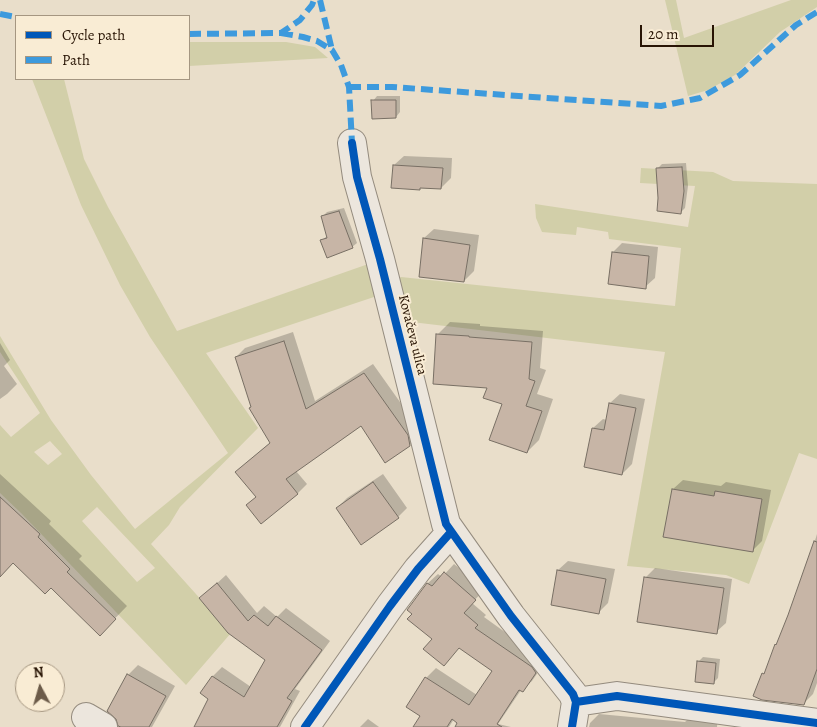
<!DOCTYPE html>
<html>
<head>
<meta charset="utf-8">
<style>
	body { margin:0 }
	#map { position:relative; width:817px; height:727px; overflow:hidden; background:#e9deca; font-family:Alegreya,serif }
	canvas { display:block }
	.legend { position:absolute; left:15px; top:15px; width:175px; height:65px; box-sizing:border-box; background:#f9ecd4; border:1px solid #a59681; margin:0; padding:6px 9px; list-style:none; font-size:15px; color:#281404 }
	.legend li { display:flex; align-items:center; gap:10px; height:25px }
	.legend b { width:25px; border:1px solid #a59681 }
	.north { position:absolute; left:15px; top:662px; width:50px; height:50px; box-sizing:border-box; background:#f9ecd4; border:1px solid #a59681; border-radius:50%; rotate:354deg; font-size:14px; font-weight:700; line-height:20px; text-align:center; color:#281404 }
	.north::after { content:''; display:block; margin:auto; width:18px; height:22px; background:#6c5b49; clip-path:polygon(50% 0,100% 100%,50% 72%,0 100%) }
	.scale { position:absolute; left:640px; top:25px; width:74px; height:22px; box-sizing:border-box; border:2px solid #281404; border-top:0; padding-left:6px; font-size:15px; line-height:18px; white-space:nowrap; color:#281404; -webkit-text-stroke:4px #f9ecd4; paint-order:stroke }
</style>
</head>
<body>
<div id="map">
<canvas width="817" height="727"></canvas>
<ul class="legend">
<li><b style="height:6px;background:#0057b8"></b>Cycle path</li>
<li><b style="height:6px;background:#3d9add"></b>Path</li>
</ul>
<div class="north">N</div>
<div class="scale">20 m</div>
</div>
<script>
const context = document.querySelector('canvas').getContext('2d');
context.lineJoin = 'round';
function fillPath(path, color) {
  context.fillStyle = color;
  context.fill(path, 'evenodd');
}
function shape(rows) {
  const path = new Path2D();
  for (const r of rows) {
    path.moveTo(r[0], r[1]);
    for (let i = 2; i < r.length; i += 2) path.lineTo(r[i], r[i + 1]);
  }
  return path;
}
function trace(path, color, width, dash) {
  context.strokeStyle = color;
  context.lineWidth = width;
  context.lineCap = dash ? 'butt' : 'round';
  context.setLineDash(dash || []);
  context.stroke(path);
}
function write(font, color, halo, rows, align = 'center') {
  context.font = font + ' Alegreya,serif';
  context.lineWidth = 4;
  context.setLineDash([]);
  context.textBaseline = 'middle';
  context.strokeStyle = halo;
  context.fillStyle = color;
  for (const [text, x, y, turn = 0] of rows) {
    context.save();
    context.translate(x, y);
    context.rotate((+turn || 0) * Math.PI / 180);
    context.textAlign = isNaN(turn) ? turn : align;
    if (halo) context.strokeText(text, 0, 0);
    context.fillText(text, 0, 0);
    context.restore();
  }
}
const green = shape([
	[665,0,676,0,684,38,791,0,817,0,817,7,780,32,735,75,708,90,688,96],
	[189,42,286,42,315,47,328,58,189,66],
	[32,79,64,79,84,159,108,207,177,331,374,262,383,294,206,353,258,428,180,507,169,525,151,544,231,633,186,685,21,513,0,493,0,425,11,437,40,413,0,352,0,336,51,420,91,475,135,529,228,453,150,337,120,285,81,205],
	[50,441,62,454,48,465,34,452],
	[97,507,155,568,137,582,82,521],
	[641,168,713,172,733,181,817,184,817,459,799,453,749,584,726,575,627,566,665,352,403,321,396,280,401,277,675,306,681,248,609,239,608,232,577,227,576,235,542,232,536,218,535,204,688,227,695,186,640,183]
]);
const shadow = shape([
	[377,96,400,96,400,112,396,117,373,101],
	[404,156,452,158,451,178,441,188,421,186,394,165],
	[686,163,688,186,685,208,681,212,657,169,662,164],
	[344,208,357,243,352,247,321,241,327,236,322,217,327,212],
	[434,229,479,235,474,271,464,281,424,238],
	[622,243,658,247,655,278,645,287,613,252],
	[450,322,480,324,480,326,543,331,540,368,546,370,537,394,553,399,539,440,527,452,503,404,438,334],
	[293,332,315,401,373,364,417,426,419,436,410,445,362,424,296,471,307,484,298,493,261,523,247,506,257,496,236,472,246,463,271,442,252,406,236,357,245,348],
	[0,343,10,360,4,366,17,384,7,394,0,399],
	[620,394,645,399,632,464,622,474,593,428,603,419,607,420,610,403],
	[0,474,51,521,49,524,82,556,79,559,127,606,100,634,51,587,14,562,0,576],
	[383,474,407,508,398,517,337,508,347,498],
	[683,480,721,486,726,482,771,490,762,541,752,551,673,489],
	[817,534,817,683,813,694,803,704,763,674,767,671,779,642,810,557],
	[568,561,615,569,608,603,598,613,558,570],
	[454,564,485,589,472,603,486,615,484,617,541,658,545,662,532,681,522,690,521,690,498,724,511,727,466,727,454,719,449,727,415,727,422,716,407,707,426,678,436,668,477,695,494,670,460,647,433,639,414,614,409,609,428,583,438,574,442,577],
	[655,568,732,579,726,623,716,632,645,578],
	[226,575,257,613,264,606,277,617,286,608,330,641,295,689,300,691,280,727,195,727,210,699,202,693,213,676,222,667,251,687,266,659,201,598],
	[703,657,720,659,718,678,713,683,698,662],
	[138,665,175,686,152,727,123,727,128,675],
	[695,712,718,715,717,727,589,727,590,723,599,714,685,722],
	[368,719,379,727,360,727]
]);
const building = shape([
	[371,100,396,100,396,118,372,119,371,100],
	[393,165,443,168,441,189,420,188,420,190,391,188,393,165],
	[682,167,684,191,681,214,657,211,658,198,656,168,682,167],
	[339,211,353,248,327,258,320,240,327,238,321,216,339,211],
	[423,238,470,245,464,282,419,277,423,238],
	[612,252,649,256,646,289,608,284,612,252],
	[436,334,469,336,469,337,532,342,529,379,535,381,526,406,542,411,527,453,489,440,502,404,483,398,487,388,433,384,436,334],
	[284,341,306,409,364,373,408,435,410,446,385,463,361,426,286,479,298,494,261,524,246,505,256,497,235,472,270,443,249,408,251,407,235,357,284,341],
	[609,403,636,408,622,475,584,467,592,428,604,430,609,403],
	[373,482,399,518,361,545,336,508,373,482],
	[672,489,714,496,715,491,762,499,753,552,663,537,672,489],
	[0,497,40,534,38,537,70,569,67,572,116,619,100,636,51,588,45,594,13,563,0,577,0,497],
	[814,541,817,542,817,669,804,705,762,700,753,696,762,673,764,674,775,644,776,645,788,615,814,541],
	[557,570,606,579,599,614,551,605,557,570],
	[444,572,476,600,464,613,478,625,475,628,532,667,536,673,523,692,519,690,497,724,502,727,455,727,457,723,452,719,447,727,413,727,420,716,406,707,425,677,469,705,492,671,459,648,444,666,423,649,432,639,407,619,412,614,407,610,427,583,432,586,444,572],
	[644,577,724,588,717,634,637,622,644,577],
	[217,583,248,621,254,615,268,626,276,616,322,650,287,698,292,701,277,727,194,727,208,699,200,693,212,676,244,697,265,660,228,633,199,598,217,583],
	[697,661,716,663,714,684,695,682,697,661],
	[127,674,166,696,149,727,121,727,118,726,116,719,107,711,127,674]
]);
const minor = shape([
	[352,143,357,177,380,259,446,524,511,616,573,694,576,702,572,727],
	[576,702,617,696,817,723],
	[86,717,103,727],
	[305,727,390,606,418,569,451,532]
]);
const quiet = shape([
	[320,0,332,50],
	[0,14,16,17],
	[281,33,303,37,317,41,332,50,341,65,349,87,352,143],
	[189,34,281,33,300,20,312,5,314,0],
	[349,87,392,87,661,106,700,98,740,75,796,25,817,12]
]);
const cycleway = shape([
	[352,143,357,177,380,259,446,524,511,616,573,694,576,702,572,727],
	[576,702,617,696,817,723],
	[305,727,390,606,418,569,451,532]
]);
const streetNames = [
	["Kovačeva ulica",412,335,76]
];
fillPath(green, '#d2cfa9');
fillPath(shadow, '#0003');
fillPath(building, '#c7b5a6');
trace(building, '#786f64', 1);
trace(minor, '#948b7e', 30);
trace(minor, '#ece6dd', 28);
trace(quiet, '#3d9add', 6, [12, 6]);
trace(cycleway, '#0057b8', 8);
write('14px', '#281404', '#f9ecd4', streetNames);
</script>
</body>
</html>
